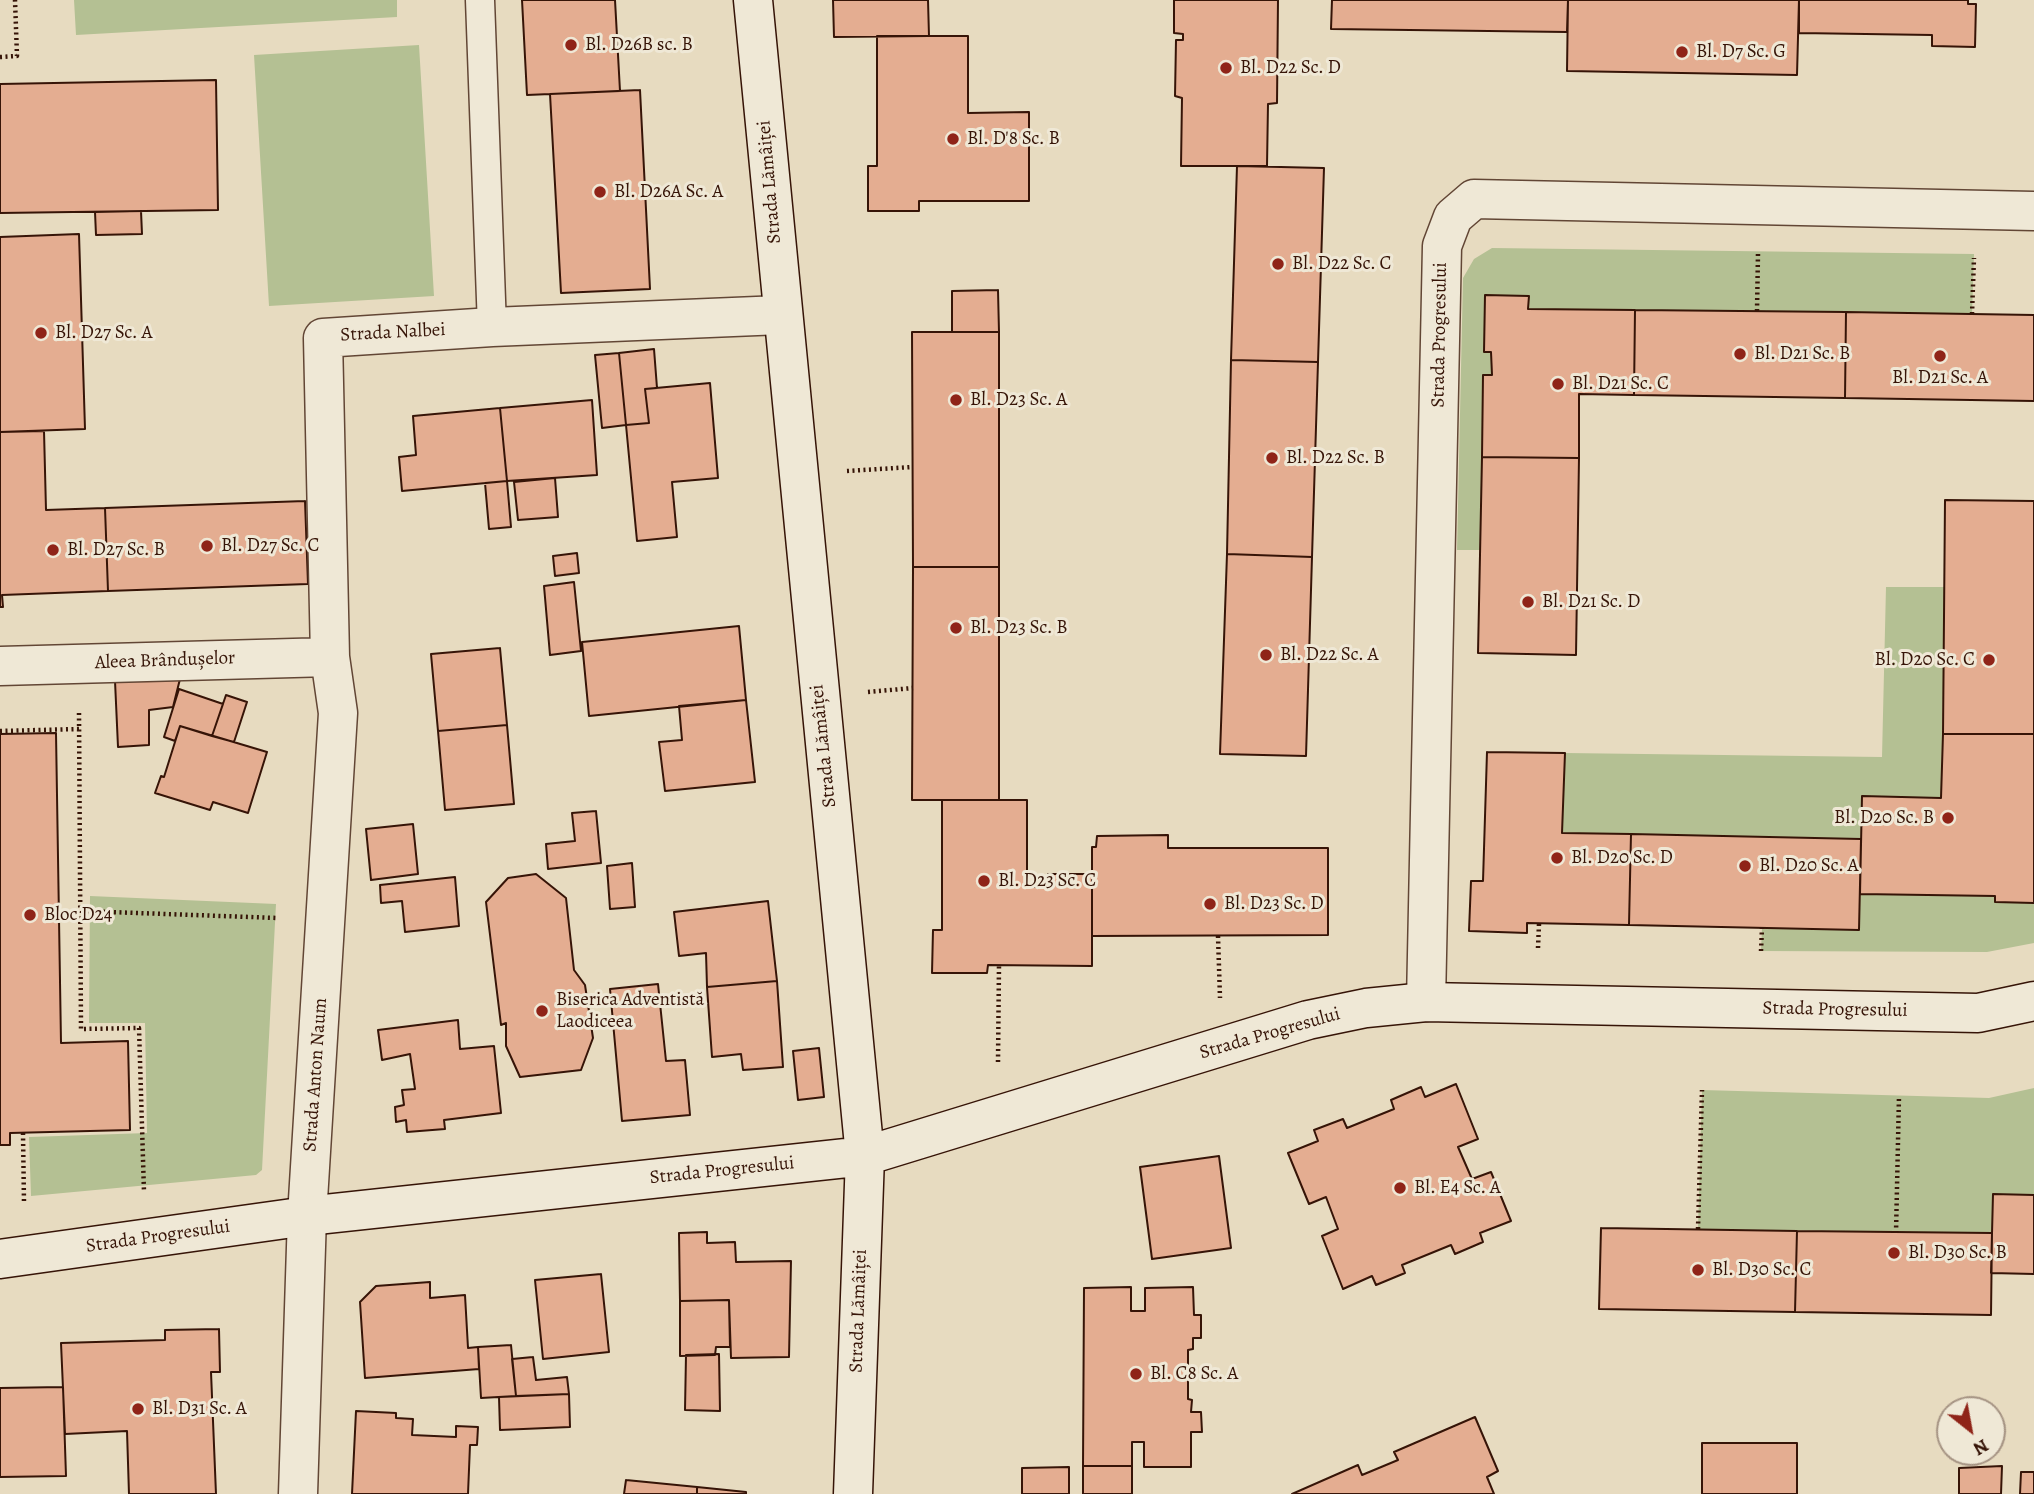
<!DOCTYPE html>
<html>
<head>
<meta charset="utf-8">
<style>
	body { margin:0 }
	#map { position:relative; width:2034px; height:1494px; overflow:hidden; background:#e7dbc0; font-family:Alegreya,serif }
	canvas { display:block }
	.north { position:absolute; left:1936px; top:1396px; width:70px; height:70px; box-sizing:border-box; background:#efe8d6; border:2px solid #a59383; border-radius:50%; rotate:149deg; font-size:19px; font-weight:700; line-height:28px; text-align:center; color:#361407 }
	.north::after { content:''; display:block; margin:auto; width:24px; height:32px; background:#8f2418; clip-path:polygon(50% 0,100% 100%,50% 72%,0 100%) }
</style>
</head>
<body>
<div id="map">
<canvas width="2034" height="1494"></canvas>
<div class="north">N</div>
</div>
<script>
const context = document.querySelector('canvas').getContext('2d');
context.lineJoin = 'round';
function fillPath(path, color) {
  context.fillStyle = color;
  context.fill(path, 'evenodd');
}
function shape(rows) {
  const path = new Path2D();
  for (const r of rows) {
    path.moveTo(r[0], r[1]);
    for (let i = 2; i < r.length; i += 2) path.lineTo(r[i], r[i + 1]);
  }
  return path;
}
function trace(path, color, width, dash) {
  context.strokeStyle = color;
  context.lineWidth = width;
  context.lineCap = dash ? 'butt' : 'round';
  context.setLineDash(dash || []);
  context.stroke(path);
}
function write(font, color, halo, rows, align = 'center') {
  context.font = font + ' Alegreya,serif';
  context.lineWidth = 6;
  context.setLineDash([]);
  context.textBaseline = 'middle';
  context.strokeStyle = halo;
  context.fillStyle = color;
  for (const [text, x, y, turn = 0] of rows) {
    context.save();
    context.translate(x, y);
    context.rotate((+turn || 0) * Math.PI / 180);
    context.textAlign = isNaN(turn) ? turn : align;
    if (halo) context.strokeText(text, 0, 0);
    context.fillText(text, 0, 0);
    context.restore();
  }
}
const green = shape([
	[74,0,397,0,397,17,76,35],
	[419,45,434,296,269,306,254,55],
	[1492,248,1974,254,1972,314,1528,309,1528,296,1485,295,1484,352,1491,352,1492,375,1483,375,1480,550,1457,550,1463,278,1474,259],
	[1886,587,1945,587,1941,798,1862,796,1861,839,1562,833,1565,753,1882,757],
	[1860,894,1995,896,1995,902,2034,903,2034,943,1987,952,1761,951,1762,928,1859,929],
	[90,896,276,904,262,1170,256,1175,31,1196,29,1137,147,1133,145,1023,89,1023],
	[2034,1088,2034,1195,1992,1233,1698,1229,1702,1090,1989,1098]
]);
const building = shape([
	[522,0,615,0,620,91,527,95,522,0],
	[833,0,928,0,929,36,834,37,833,0],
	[1174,0,1278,0,1277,103,1268,104,1267,166,1181,166,1182,98,1175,96,1176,40,1183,40,1183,34,1174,33,1174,0],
	[1332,0,1568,0,1567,32,1331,29,1332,0],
	[1568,0,1799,0,1797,75,1567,71,1568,0],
	[1799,0,1968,0,1968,4,1976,4,1975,47,1932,46,1932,35,1799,33,1799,0],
	[877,36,968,36,968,113,1029,112,1029,201,919,201,919,211,868,211,868,166,877,166,877,36],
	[216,80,218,210,0,213,0,84,216,80],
	[640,90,650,289,561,293,550,94,640,90],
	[1237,166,1324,168,1318,362,1231,360,1237,166],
	[141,211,142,234,96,235,95,212,141,211],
	[79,234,85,429,0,432,0,237,79,234],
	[998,290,999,332,952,332,952,291,998,290],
	[1485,295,1529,296,1528,309,1635,310,1634,395,1579,394,1579,458,1482,457,1483,375,1492,375,1491,352,1484,352,1485,295],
	[1635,310,1846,312,1845,398,1634,395,1635,310],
	[1846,312,2034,315,2034,401,1845,398,1846,312],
	[912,332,999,332,999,567,913,567,912,332],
	[654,349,657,388,645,389,649,423,626,425,619,353,654,349],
	[619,353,626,425,602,428,595,355,619,353],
	[1231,360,1318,362,1312,557,1227,554,1231,360],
	[710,383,718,478,672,482,677,537,637,541,626,425,649,423,645,389,710,383],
	[592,400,597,475,507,481,500,408,592,400],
	[500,408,507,481,402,491,399,457,416,455,413,416,500,408],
	[44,431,46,510,105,508,108,591,2,595,3,607,0,607,0,432,44,431],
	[1482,457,1579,458,1576,655,1478,653,1482,457],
	[555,478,558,517,518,520,514,482,555,478],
	[507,481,511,527,489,529,485,483,507,481],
	[1945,500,2034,501,2034,734,1943,734,1945,500],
	[305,501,308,584,108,591,105,508,305,501],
	[577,553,579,573,555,576,553,556,577,553],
	[1227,554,1312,557,1306,756,1220,754,1227,554],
	[913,567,999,567,999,800,912,800,913,567],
	[574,582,581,651,550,655,544,586,574,582],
	[739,626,746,700,589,716,582,642,739,626],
	[500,648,507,725,438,731,431,654,500,648],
	[180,679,173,707,149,710,149,745,118,747,115,681,180,679],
	[179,689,223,704,212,736,180,726,175,741,164,737,179,689],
	[226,695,247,702,234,742,212,736,226,695],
	[746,700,755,782,665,791,659,742,682,740,679,706,746,700],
	[507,725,514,804,445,810,438,731,507,725],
	[180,726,267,752,248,813,213,802,210,810,155,793,161,776,164,777,180,726],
	[56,733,61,1043,128,1041,130,1130,10,1133,10,1145,0,1145,0,734,56,733],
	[1943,734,2034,734,2034,903,1995,902,1995,896,1860,894,1862,796,1941,798,1943,734],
	[1487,752,1565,753,1562,833,1631,834,1629,925,1527,923,1527,933,1469,931,1471,881,1483,881,1487,752],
	[942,800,1027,800,1027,887,1048,887,1048,874,1092,874,1092,966,988,965,987,973,932,973,933,930,942,930,942,800],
	[596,811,601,863,548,869,546,844,575,841,572,813,596,811],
	[413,824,418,874,371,880,366,829,413,824],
	[1631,834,1861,839,1859,930,1629,925,1631,834],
	[1168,835,1168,848,1328,848,1328,935,1092,936,1092,847,1096,847,1097,836,1168,835],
	[632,863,635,907,610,909,607,866,632,863],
	[536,874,566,898,574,970,585,985,593,1038,581,1070,520,1077,506,1046,506,1023,501,1025,486,902,508,878,536,874],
	[455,877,459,926,405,932,402,901,381,903,380,885,455,877],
	[768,901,777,981,707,987,706,953,679,956,674,912,768,901],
	[777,981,783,1067,743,1070,741,1054,712,1057,707,987,777,981],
	[658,984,666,1061,685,1060,690,1115,622,1121,610,989,658,984],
	[458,1020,460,1049,494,1046,501,1113,444,1120,445,1129,407,1132,406,1120,396,1122,395,1107,404,1105,402,1090,415,1089,410,1054,382,1060,378,1030,458,1020],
	[819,1048,824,1097,798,1100,793,1051,819,1048],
	[1456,1084,1478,1139,1458,1147,1472,1179,1491,1172,1511,1221,1480,1233,1483,1242,1455,1254,1451,1245,1402,1265,1405,1273,1376,1285,1372,1276,1343,1289,1322,1236,1338,1229,1326,1197,1309,1204,1288,1153,1318,1141,1314,1130,1343,1119,1347,1128,1394,1109,1391,1100,1421,1087,1425,1097,1456,1084],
	[1219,1156,1231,1248,1152,1259,1140,1167,1219,1156],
	[1993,1194,2034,1195,2034,1274,1991,1273,1993,1194],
	[1601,1228,1797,1231,1795,1312,1599,1309,1601,1228],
	[1797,1231,1992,1233,1991,1315,1795,1312,1797,1231],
	[707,1232,707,1243,735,1242,736,1262,791,1261,789,1357,731,1358,729,1300,680,1301,679,1233,707,1232],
	[601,1274,609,1352,543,1359,535,1280,601,1274],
	[430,1282,430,1298,465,1295,468,1348,478,1347,479,1369,365,1378,360,1302,376,1286,430,1282],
	[1131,1287,1131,1311,1145,1311,1145,1288,1193,1287,1194,1315,1201,1315,1201,1338,1193,1338,1193,1349,1188,1350,1188,1399,1192,1400,1191,1412,1201,1412,1202,1432,1191,1432,1191,1467,1144,1467,1144,1442,1132,1442,1132,1466,1083,1466,1084,1288,1131,1287],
	[729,1300,730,1347,716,1347,715,1355,680,1356,680,1301,729,1300],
	[219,1329,220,1372,211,1372,216,1494,129,1494,127,1431,65,1434,61,1343,165,1340,165,1330,219,1329],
	[511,1345,516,1396,481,1398,478,1347,511,1345],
	[719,1354,720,1411,685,1410,686,1355,719,1354],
	[533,1357,536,1380,567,1377,569,1394,516,1396,512,1359,533,1357],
	[63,1387,66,1476,0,1477,0,1388,63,1387],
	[569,1394,570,1427,500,1430,499,1397,569,1394],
	[356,1411,396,1413,396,1418,413,1419,412,1435,456,1437,456,1426,478,1427,477,1445,470,1445,468,1494,352,1494,356,1411],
	[1475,1417,1498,1471,1487,1477,1494,1494,1292,1494,1358,1465,1362,1475,1398,1460,1394,1452,1475,1417],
	[1702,1443,1797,1443,1797,1494,1702,1494,1702,1443],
	[1083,1466,1132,1466,1132,1494,1083,1494,1083,1466],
	[2002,1466,2001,1494,1959,1494,1959,1468,2002,1466],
	[1069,1467,1069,1494,1022,1494,1022,1468,1069,1467],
	[2021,1472,2034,1472,2034,1494,2020,1494,2021,1472],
	[626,1480,697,1487,697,1494,624,1494,626,1480],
	[697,1487,746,1492,746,1494,697,1494,697,1487]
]);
const path = shape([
	[0,57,17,56,15,0],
	[1757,311,1758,253],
	[1972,314,1974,258],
	[847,471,912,467],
	[868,692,913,688],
	[79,713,81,1029,139,1028,144,1192],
	[0,731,79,729],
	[81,911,278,918],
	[1218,936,1220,998],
	[1538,948,1539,924],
	[1761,951,1762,928],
	[998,1062,999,965],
	[23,1133,24,1203],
	[1698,1229,1702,1090],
	[1896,1233,1899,1096]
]);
const lane = shape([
	[480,0,492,327]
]);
const street = shape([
	[0,666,330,657],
	[1426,1002,1442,246,1453,217,1474,199,2034,211],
	[298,1494,307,1216,338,713,330,657,323,338,492,327,781,315]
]);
const secondary = shape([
	[753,0,865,1156,853,1494],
	[0,1259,307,1216,865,1156,1308,1020,1366,1008,1426,1002,1978,1013,2034,1001]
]);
const markers = [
	[571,45,7,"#8f2418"],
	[1682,52,7,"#8f2418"],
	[1226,68,7,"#8f2418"],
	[953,139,7,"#8f2418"],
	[600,192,7,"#8f2418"],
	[1278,264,7,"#8f2418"],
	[41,333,7,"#8f2418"],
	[1740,354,7,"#8f2418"],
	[1940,356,7,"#8f2418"],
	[1558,384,7,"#8f2418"],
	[956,400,7,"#8f2418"],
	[1272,458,7,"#8f2418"],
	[207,546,7,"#8f2418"],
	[53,550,7,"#8f2418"],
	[1528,602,7,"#8f2418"],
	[956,628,7,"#8f2418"],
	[1266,655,7,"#8f2418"],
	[1989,660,7,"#8f2418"],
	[1948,818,7,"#8f2418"],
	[1557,858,7,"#8f2418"],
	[1745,866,7,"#8f2418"],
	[984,881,7,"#8f2418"],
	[1210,904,7,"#8f2418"],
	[30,915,7,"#8f2418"],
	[542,1011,7,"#8f2418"],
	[1400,1188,7,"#8f2418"],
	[1894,1253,7,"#8f2418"],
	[1698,1270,7,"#8f2418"],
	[1136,1374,7,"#8f2418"],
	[138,1409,7,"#8f2418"]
];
const poiNames = [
	["Bl. D26B sc. B",585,45],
	["Bl. D7 Sc. G",1696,52],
	["Bl. D22 Sc. D",1240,68],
	["Bl. D'8 Sc. B",967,139],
	["Bl. D26A Sc. A",614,192],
	["Bl. D22 Sc. C",1292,264],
	["Bl. D27 Sc. A",55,333],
	["Bl. D21 Sc. B",1754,354],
	["Bl. D21 Sc. A",1940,378,"center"],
	["Bl. D21 Sc. C",1572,384],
	["Bl. D23 Sc. A",970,400],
	["Bl. D22 Sc. B",1286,458],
	["Bl. D27 Sc. C",221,546],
	["Bl. D27 Sc. B",67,550],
	["Bl. D21 Sc. D",1542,602],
	["Bl. D23 Sc. B",970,628],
	["Bl. D22 Sc. A",1280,655],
	["Bl. D20 Sc. C",1975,660,"right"],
	["Bl. D20 Sc. B",1934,818,"right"],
	["Bl. D20 Sc. D",1571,858],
	["Bl. D20 Sc. A",1759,866],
	["Bl. D23 Sc. C",998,881],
	["Bl. D23 Sc. D",1224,904],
	["Bloc D24",44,915],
	["Biserica Adventistă",556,1000],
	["Laodiceea",556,1022],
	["Bl. E4 Sc. A",1414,1188],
	["Bl. D30 Sc. B",1908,1253],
	["Bl. D30 Sc. C",1712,1270],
	["Bl. C8 Sc. A",1150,1374],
	["Bl. D31 Sc. A",152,1409]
];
const streetNames = [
	["Strada Lămâiței",770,182,-95],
	["Strada Nalbei",393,333,-3],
	["Strada Progresului",1440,335,-89],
	["Aleea Brândușelor",165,661,-2],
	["Strada Lămâiței",824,746,-96],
	["Strada Progresului",1835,1010,1],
	["Strada Progresului",1270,1034,-16],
	["Strada Anton Naum",316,1075,-86],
	["Strada Progresului",722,1171,-6],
	["Strada Progresului",158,1237,-8],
	["Strada Lămâiței",859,1311,-88]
];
fillPath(green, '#b4c093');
fillPath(building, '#e4ad91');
trace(building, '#361407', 2);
trace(lane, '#624635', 31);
trace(street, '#624635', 41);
trace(secondary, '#361407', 41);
trace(path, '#361407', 4.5, [2, 3.5]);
trace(lane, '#efe8d6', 28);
trace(street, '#efe8d6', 38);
trace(secondary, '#efe8d6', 38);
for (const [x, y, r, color] of markers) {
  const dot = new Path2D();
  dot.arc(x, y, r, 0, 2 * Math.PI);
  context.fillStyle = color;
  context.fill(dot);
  trace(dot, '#efe8d6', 2.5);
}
write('19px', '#361407', '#efe8d6', poiNames, 'left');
write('19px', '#361407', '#efe8d6', streetNames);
</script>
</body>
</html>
